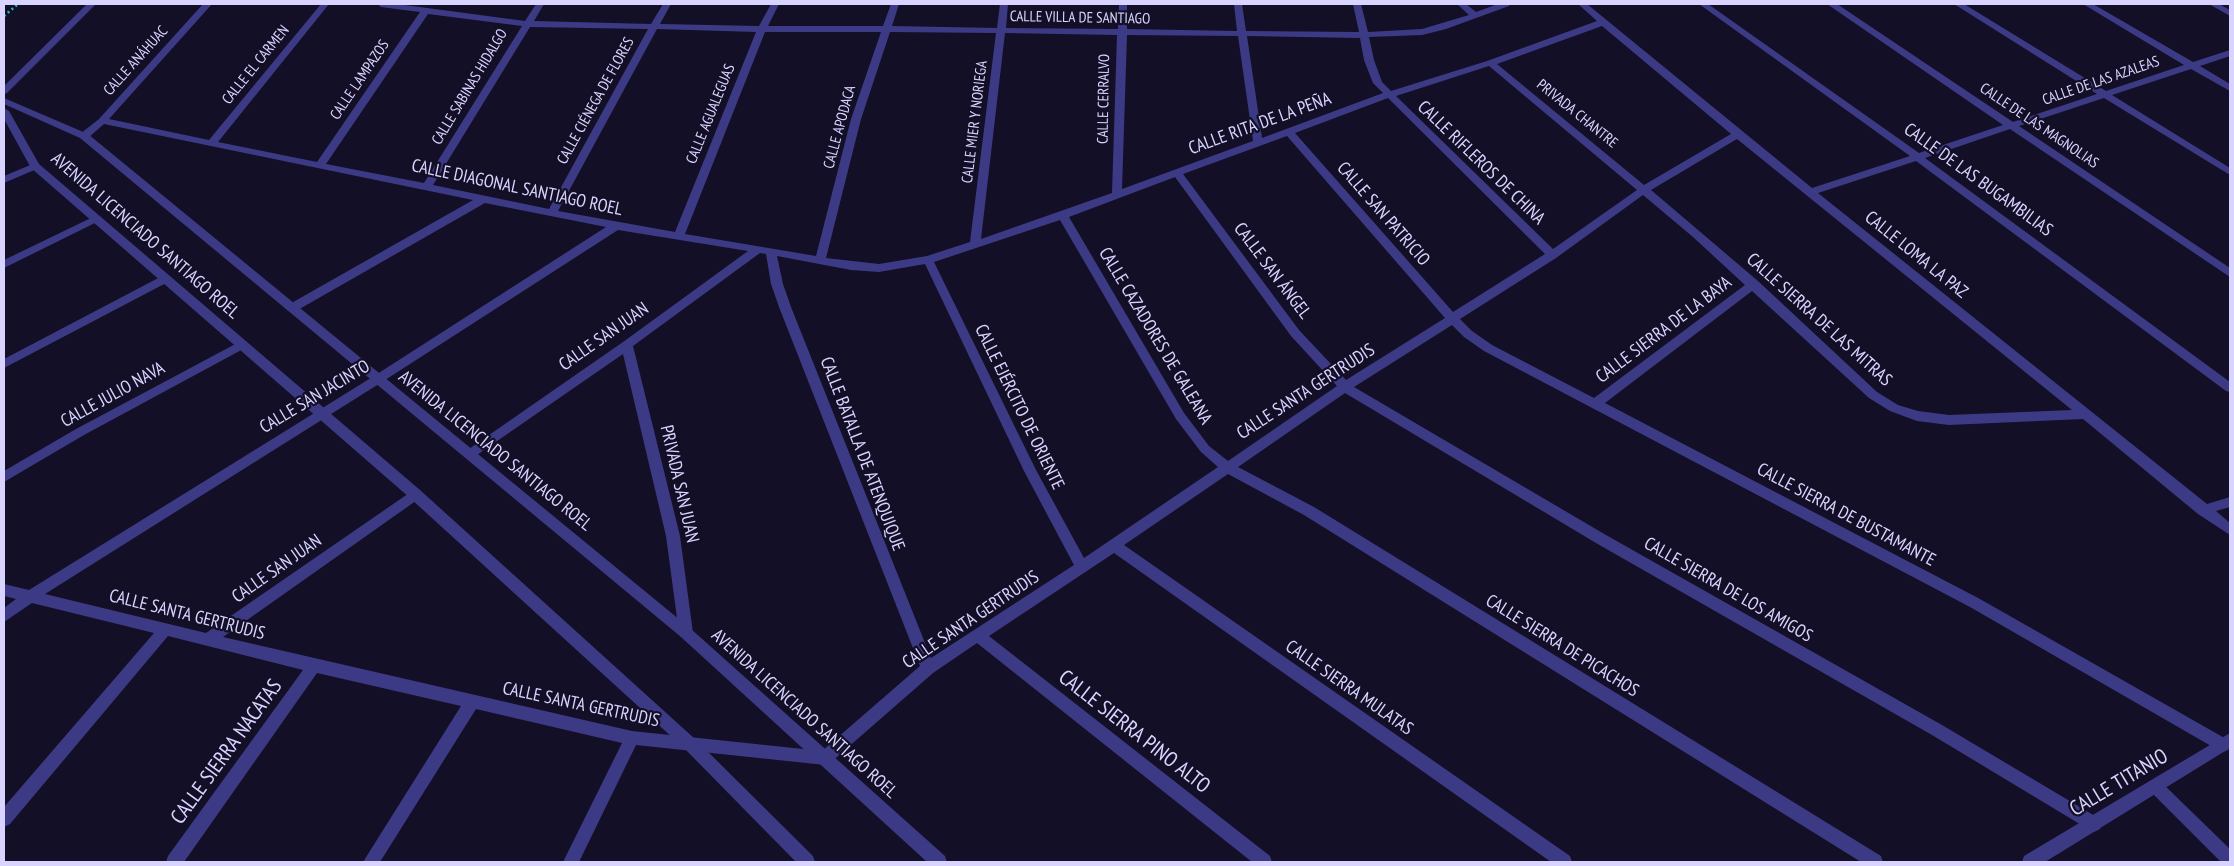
<!DOCTYPE html>
<html>
<head>
<meta charset="utf-8">
<style>
	body { margin:0 }
	#map { position:relative; width:2234px; height:866px; overflow:hidden; background:#130f26; font-family:"PT Sans Narrow",sans-serif }
	canvas { display:block }
	.frame { position:absolute; inset:0; border:5px solid #d9d4ff; pointer-events:none }
</style>
</head>
<body>
<div id="map">
<canvas width="2234" height="866"></canvas>
<div class="frame"></div>
</div>
<script>
const context = document.querySelector('canvas').getContext('2d');
context.lineJoin = 'round';
function shape(rows) {
  const path = new Path2D();
  for (const r of rows) {
    path.moveTo(r[0], r[1]);
    for (let i = 2; i < r.length; i += 2) path.lineTo(r[i], r[i + 1]);
  }
  return path;
}
function trace(path, color, width, dash) {
  context.strokeStyle = color;
  context.lineWidth = width;
  context.lineCap = dash ? 'butt' : 'round';
  context.setLineDash(dash || []);
  context.stroke(path);
}
function fillPath(path, color) {
  context.fillStyle = color;
  context.fill(path, 'evenodd');
}
function write(font, color, halo, rows, align = 'center') {
  context.font = font + ' "PT Sans Narrow",sans-serif';
  context.lineWidth = 4.5;
  context.setLineDash([]);
  context.textBaseline = 'middle';
  context.strokeStyle = halo;
  context.fillStyle = color;
  for (const [text, x, y, turn = 0] of rows) {
    context.save();
    context.translate(x, y);
    context.rotate((+turn || 0) * Math.PI / 180);
    context.textAlign = isNaN(turn) ? turn : align;
    if (halo) context.strokeText(text, 0, 0);
    context.fillText(text, 0, 0);
    context.restore();
  }
}
const path = shape([
	[4,16,18,4]
]);
const minor = shape([
	[87,4,96,4,7,93,4,94,4,86,87,4],
	[203,4,212,4,109,119,209,140,321,4,329,4,218,142,317,162,420,12,381,7,377,4,397,4,525,21,536,4,544,4,534,21,651,24,663,4,671,4,660,24,759,26,771,4,779,4,768,26,883,26,891,4,899,4,892,26,997,28,1000,4,1008,4,1006,28,1118,29,1119,4,1127,4,1127,29,1237,31,1234,4,1242,4,1246,31,1359,32,1353,4,1361,4,1368,32,1422,29,1469,15,1457,4,1466,4,1476,12,1498,4,1510,4,1509,6,1446,29,1422,35,1369,37,1374,60,1382,82,1391,91,1487,61,1597,21,1578,4,1587,4,1812,188,1910,156,1699,4,1708,4,1919,153,2003,125,1827,4,1837,4,2013,122,2097,94,1954,4,1964,4,2106,91,2184,65,2083,4,2093,4,2193,62,2230,50,2230,56,2200,66,2230,84,2230,91,2191,69,2112,95,2230,168,2230,175,2104,98,2019,126,2230,268,2230,277,2010,129,1925,158,2230,382,2230,392,2226,391,1916,161,1818,193,2207,504,2230,497,2230,507,2216,511,2230,523,2230,535,2198,514,2083,419,1949,425,1917,421,1890,411,1869,398,1752,291,1605,403,1980,599,2228,740,2230,746,2228,750,2223,752,2218,750,1970,607,1484,351,1464,337,1452,325,1354,387,1606,535,1942,725,2100,819,2102,824,2100,829,2094,832,2088,829,1932,735,1596,543,1345,393,1238,467,1314,507,1881,856,1883,862,1861,862,1304,515,1228,474,1124,545,1570,856,1572,862,1551,862,1114,553,989,636,1270,856,1272,862,1252,862,977,643,933,673,830,763,825,765,636,745,579,862,563,862,622,743,476,709,380,862,363,862,461,706,317,673,184,862,166,862,168,856,303,670,168,636,10,824,4,827,4,807,154,633,32,603,4,622,4,608,16,599,4,596,4,584,29,590,374,376,606,227,485,203,296,311,288,311,286,308,288,305,473,200,104,124,88,138,80,138,80,134,99,119,203,4],
	[428,14,522,26,424,183,326,164,428,14],
	[1602,26,1731,134,1644,185,1497,64,1602,26],
	[530,27,648,29,549,209,433,185,530,27],
	[657,29,756,32,675,232,558,211,657,29],
	[765,32,881,32,851,119,816,256,685,234,765,32],
	[890,32,996,33,970,242,927,256,879,264,826,258,861,119,890,32],
	[1005,33,1117,35,1112,193,981,239,1005,33],
	[1127,35,1238,36,1253,141,1122,189,1127,35],
	[1247,36,1360,38,1364,60,1373,83,1383,93,1262,138,1247,36],
	[1489,66,1637,190,1553,249,1396,96,1489,66],
	[1388,98,1545,254,1453,312,1295,133,1388,98],
	[1287,136,1445,318,1346,380,1299,330,1183,174,1287,136],
	[1737,139,2072,410,1949,415,1918,411,1898,405,1877,392,1758,281,1651,190,1737,139],
	[1175,177,1291,336,1337,386,1228,461,1209,446,1184,413,1069,217,1175,177],
	[1643,195,1693,237,1745,285,1594,398,1492,345,1472,331,1460,319,1556,258,1643,195],
	[1060,220,1176,419,1201,452,1218,467,1084,558,1036,470,934,262,1060,220],
	[618,230,748,251,623,342,466,451,464,454,466,457,474,457,623,354,666,536,679,633,681,637,686,639,691,637,693,633,680,536,633,346,760,253,766,254,771,284,779,307,920,666,822,751,632,731,223,637,420,498,422,494,420,490,415,489,206,633,45,594,382,382,618,230],
	[777,256,851,270,879,272,925,264,1024,471,1074,565,931,658,791,307,783,284,777,256],
	[2209,4,2219,4,2230,10,2230,16,2209,4],
	[35,163,40,166,39,168,4,183,4,176,35,163],
	[95,216,99,217,100,219,99,221,4,268,4,260,95,216],
	[164,275,170,279,168,282,4,368,4,359,164,275],
	[241,341,245,342,247,345,245,348,84,435,4,482,4,471,76,429,241,341],
	[2155,779,2160,781,2230,849,2230,862,2221,862,2150,791,2147,786,2150,781,2155,779]
]);
const tertiary = shape([
	[4,98,88,134,691,629,945,856,947,862,927,862,681,637,80,138,4,104,4,98],
	[4,108,9,111,39,164,420,490,695,739,813,856,815,862,796,862,685,749,410,498,31,168,4,119,4,108],
	[2230,733,2230,748,2045,862,2022,862,2024,856,2230,733]
]);
const farStreetnames = [
	["CALLE VILLA DE SANTIAGO",1080,18,1],
	["CALLE ANÁHUAC",136,61,-48],
	["CALLE EL CARMEN",256,65,-51],
	["CALLE LAMPAZOS",360,80,-56],
	["CALLE DE LAS AZALEAS",2101,81,-19],
	["CALLE SABINAS HIDALGO",470,87,-59],
	["CALLE CERRALVO",1104,99,-89],
	["CALLE CIÉNEGA DE FLORES",596,101,-61],
	["CALLE AGUALEGUAS",711,114,-68],
	["PRIVADA CHANTRE",1577,114,39],
	["CALLE MIER Y NORIEGA",975,122,-83],
	["CALLE DE LAS MAGNOLIAS",2039,126,34],
	["CALLE APODACA",840,127,-75]
];
const streetNames = [
	["CALLE RITA DE LA PEÑA",1260,124,-20],
	["CALLE RIFLEROS DE CHINA",1481,163,44],
	["CALLE DE LAS BUGAMBILIAS",1978,180,36],
	["CALLE DIAGONAL SANTIAGO ROEL",517,188,12],
	["CALLE SAN PATRICIO",1383,214,49],
	["AVENIDA LICENCIADO SANTIAGO ROEL",145,236,41],
	["CALLE LOMA LA PAZ",1916,255,39],
	["CALLE SAN ÁNGEL",1272,271,53],
	["CALLE SIERRA DE LAS MITRAS",1819,320,42],
	["CALLE SIERRA DE LA BAYA",1664,330,-37],
	["CALLE CAZADORES DE GALEANA",1155,336,59],
	["CALLE SAN JUAN",604,337,-35],
	["CALLE SANTA GERTRUDIS",1306,392,-33],
	["CALLE JULIO NAVA",113,395,-29],
	["CALLE SAN JACINTO",315,397,-31],
	["CALLE EJÉRCITO DE ORIENTE",1019,407,64],
	["AVENIDA LICENCIADO SANTIAGO ROEL",495,451,39],
	["CALLE BATALLA DE ATENQUIQUE",862,454,69],
	["PRIVADA SAN JUAN",679,484,77],
	["CALLE SIERRA DE BUSTAMANTE",1846,515,28],
	["CALLE SAN JUAN",277,569,-35],
	["CALLE SIERRA DE LOS AMIGOS",1728,590,30],
	["CALLE SANTA GERTRUDIS",187,615,14],
	["CALLE SANTA GERTRUDIS",971,620,-34],
	["CALLE SIERRA DE PICACHOS",1562,646,32],
	["CALLE SIERRA MULATAS",1349,688,35],
	["CALLE SANTA GERTRUDIS",581,705,12],
	["AVENIDA LICENCIADO SANTIAGO ROEL",804,714,42]
];
const nearStreetnames = [
	["CALLE SIERRA PINO ALTO",1134,732,38],
	["CALLE SIERRA NACATAS",227,752,-54],
	["CALLE TITANIO",2119,783,-31]
];
trace(path, '#2fb8b0', 2.5, [2, 3]);
fillPath(minor, '#3d3a85');
fillPath(tertiary, '#3d3a85');
write('15px', '#d9d4ff', '#130f26', farStreetnames);
write('18px', '#d9d4ff', '#130f26', streetNames);
write('21px', '#d9d4ff', '#130f26', nearStreetnames);
</script>
</body>
</html>
